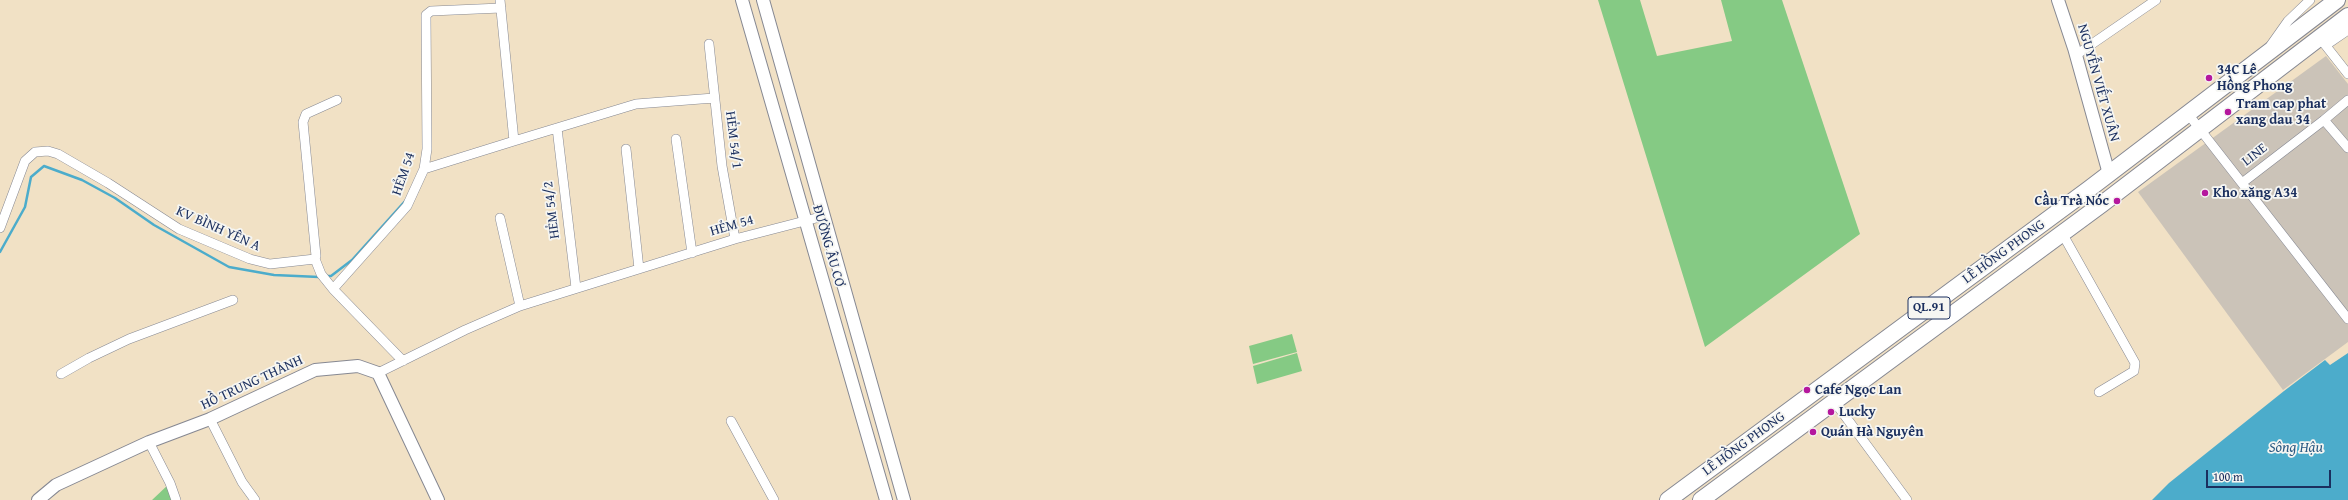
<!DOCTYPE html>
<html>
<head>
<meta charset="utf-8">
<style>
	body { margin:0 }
	#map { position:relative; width:2348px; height:500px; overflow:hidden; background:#f1e1c5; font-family:"Gentium Book Plus",serif }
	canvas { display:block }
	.scale { position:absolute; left:2206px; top:470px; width:125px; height:18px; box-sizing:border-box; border:2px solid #1b2f5e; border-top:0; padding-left:5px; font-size:12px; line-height:14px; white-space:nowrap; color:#1b2f5e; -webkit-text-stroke:3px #f6f6f2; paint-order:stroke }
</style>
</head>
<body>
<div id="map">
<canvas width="2348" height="500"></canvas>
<div class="scale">100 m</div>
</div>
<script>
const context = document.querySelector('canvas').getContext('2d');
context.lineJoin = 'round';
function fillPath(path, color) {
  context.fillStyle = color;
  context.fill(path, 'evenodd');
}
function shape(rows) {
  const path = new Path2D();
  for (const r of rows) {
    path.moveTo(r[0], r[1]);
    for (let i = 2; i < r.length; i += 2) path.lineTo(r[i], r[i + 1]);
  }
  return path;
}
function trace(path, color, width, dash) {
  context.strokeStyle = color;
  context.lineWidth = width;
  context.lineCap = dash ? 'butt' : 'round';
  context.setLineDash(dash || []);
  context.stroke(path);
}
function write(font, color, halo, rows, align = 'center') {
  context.font = font + ' "Gentium Book Plus",serif';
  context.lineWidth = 3.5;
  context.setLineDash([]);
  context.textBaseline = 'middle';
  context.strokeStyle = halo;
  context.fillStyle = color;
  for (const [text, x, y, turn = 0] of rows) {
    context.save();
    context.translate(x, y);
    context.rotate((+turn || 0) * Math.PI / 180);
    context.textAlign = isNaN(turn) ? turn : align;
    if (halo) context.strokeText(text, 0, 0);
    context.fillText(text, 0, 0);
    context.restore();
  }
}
const industrial = shape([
	[2326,56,2348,84,2348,342,2283,390,2138,192]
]);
const green = shape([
	[1598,0,1640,0,1657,56,1732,41,1721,0,1782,0,1860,234,1705,347],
	[1292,334,1297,352,1253,364,1249,346],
	[1297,353,1302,371,1257,384,1253,366],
	[170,483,176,500,152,500]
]);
const water = shape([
	[2348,353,2348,500,2152,500,2169,483,2284,391,2325,360,2330,365]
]);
const stream = shape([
	[0,252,25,207,31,177,44,166,82,180,115,198,154,225,229,267,274,275,319,277],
	[326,276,331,276,352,260,406,200]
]);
const street = shape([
	[500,0,514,141,636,104,714,98],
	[2319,37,2348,74],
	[709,44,722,166,735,239],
	[2271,45,2288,21,2310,0],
	[2326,45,2348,30],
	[2076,55,2156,0],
	[2348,100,2324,120,2348,148],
	[2188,114,2348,319],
	[557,128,576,288],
	[676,139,692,253],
	[626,149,639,269],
	[424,169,514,141],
	[2242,183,2324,120],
	[500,218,520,306],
	[0,228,25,161,35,152,48,151,58,154,108,183,179,229,250,259,270,264,315,259,316,256,303,122,306,114,337,100],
	[2062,233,2135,363,2134,371,2099,392],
	[315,259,321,274,333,289],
	[403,361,333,289,407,206,424,169,427,149,426,15,431,11,501,8],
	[378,373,465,330,520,306,735,239,824,216],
	[61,374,89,358,129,339,233,300],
	[1834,401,1907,500],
	[210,419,242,482,255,500],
	[731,421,774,500],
	[149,442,170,483,176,500]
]);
const secondary = shape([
	[742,0,886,500],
	[763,0,904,500],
	[2058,0,2074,48,2109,174],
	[38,500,56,485,149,442,210,419,315,370,358,366,378,373,438,500]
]);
const highway = shape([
	[1668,500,2089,189,2337,0],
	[1701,500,2102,204,2348,16]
]);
const markers = [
	[2209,78,4,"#b5179e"],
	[2228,112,4,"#b5179e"],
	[2205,193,4,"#b5179e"],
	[2117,201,4,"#b5179e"],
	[1807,390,4,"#b5179e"],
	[1831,412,4,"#b5179e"],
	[1813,432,4,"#b5179e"]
];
const shields = [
	[1929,308,42]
];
const shieldNames = [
	["QL.91",1929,308]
];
const poiNames = [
	["34C Lê",2217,70],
	["Hồng Phong",2217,86],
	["Tram cap phat",2236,104],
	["xang dau 34",2236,120],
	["Kho xăng A34",2213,193],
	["Cầu Trà Nóc",2109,201,"right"],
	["Cafe Ngọc Lan",1815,390],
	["Lucky",1839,412],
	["Quán Hà Nguyên",1821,432]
];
const streetNames = [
	["NGUYỄN VIẾT XUÂN",2098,83,74],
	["HẺM 54/1",733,140,83],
	["LINE",2255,155,-38],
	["HẺM 54",404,174,-71],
	["HẺM 54/2",552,210,-97],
	["HẺM 54",732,226,-16],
	["KV BÌNH YÊN A",218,229,24],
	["ĐƯỜNG ÂU CƠ",828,246,74],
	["LÊ HỒNG PHONG",2004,252,-36],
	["HỒ TRUNG THÀNH",252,383,-25],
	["LÊ HỒNG PHONG",1744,444,-36]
];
const waterNames = [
	["Sông Hậu",2296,448]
];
fillPath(industrial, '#cbc3b8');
fillPath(green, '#85ca84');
fillPath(water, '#4caccb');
trace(stream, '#4caccb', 2.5);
trace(street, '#868892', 10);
trace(secondary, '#868892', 14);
trace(highway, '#868892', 18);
trace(street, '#fff', 9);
trace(secondary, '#fff', 12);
trace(highway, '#fff', 16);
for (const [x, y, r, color] of markers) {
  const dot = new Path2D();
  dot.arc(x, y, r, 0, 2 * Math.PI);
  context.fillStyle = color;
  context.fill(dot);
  trace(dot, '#f6f6f2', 1.5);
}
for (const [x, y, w] of shields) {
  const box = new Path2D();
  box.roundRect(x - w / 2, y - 11, w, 22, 3);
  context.fillStyle = '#f6f6f2';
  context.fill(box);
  trace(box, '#1b2f5e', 1);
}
write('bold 13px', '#1b2f5e', null, shieldNames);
write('bold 14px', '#1b2f5e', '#f6f6f2', poiNames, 'left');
write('14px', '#1b2f5e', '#f6f6f2', streetNames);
write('italic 15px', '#2c5b84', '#f6f6f2', waterNames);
</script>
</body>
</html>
